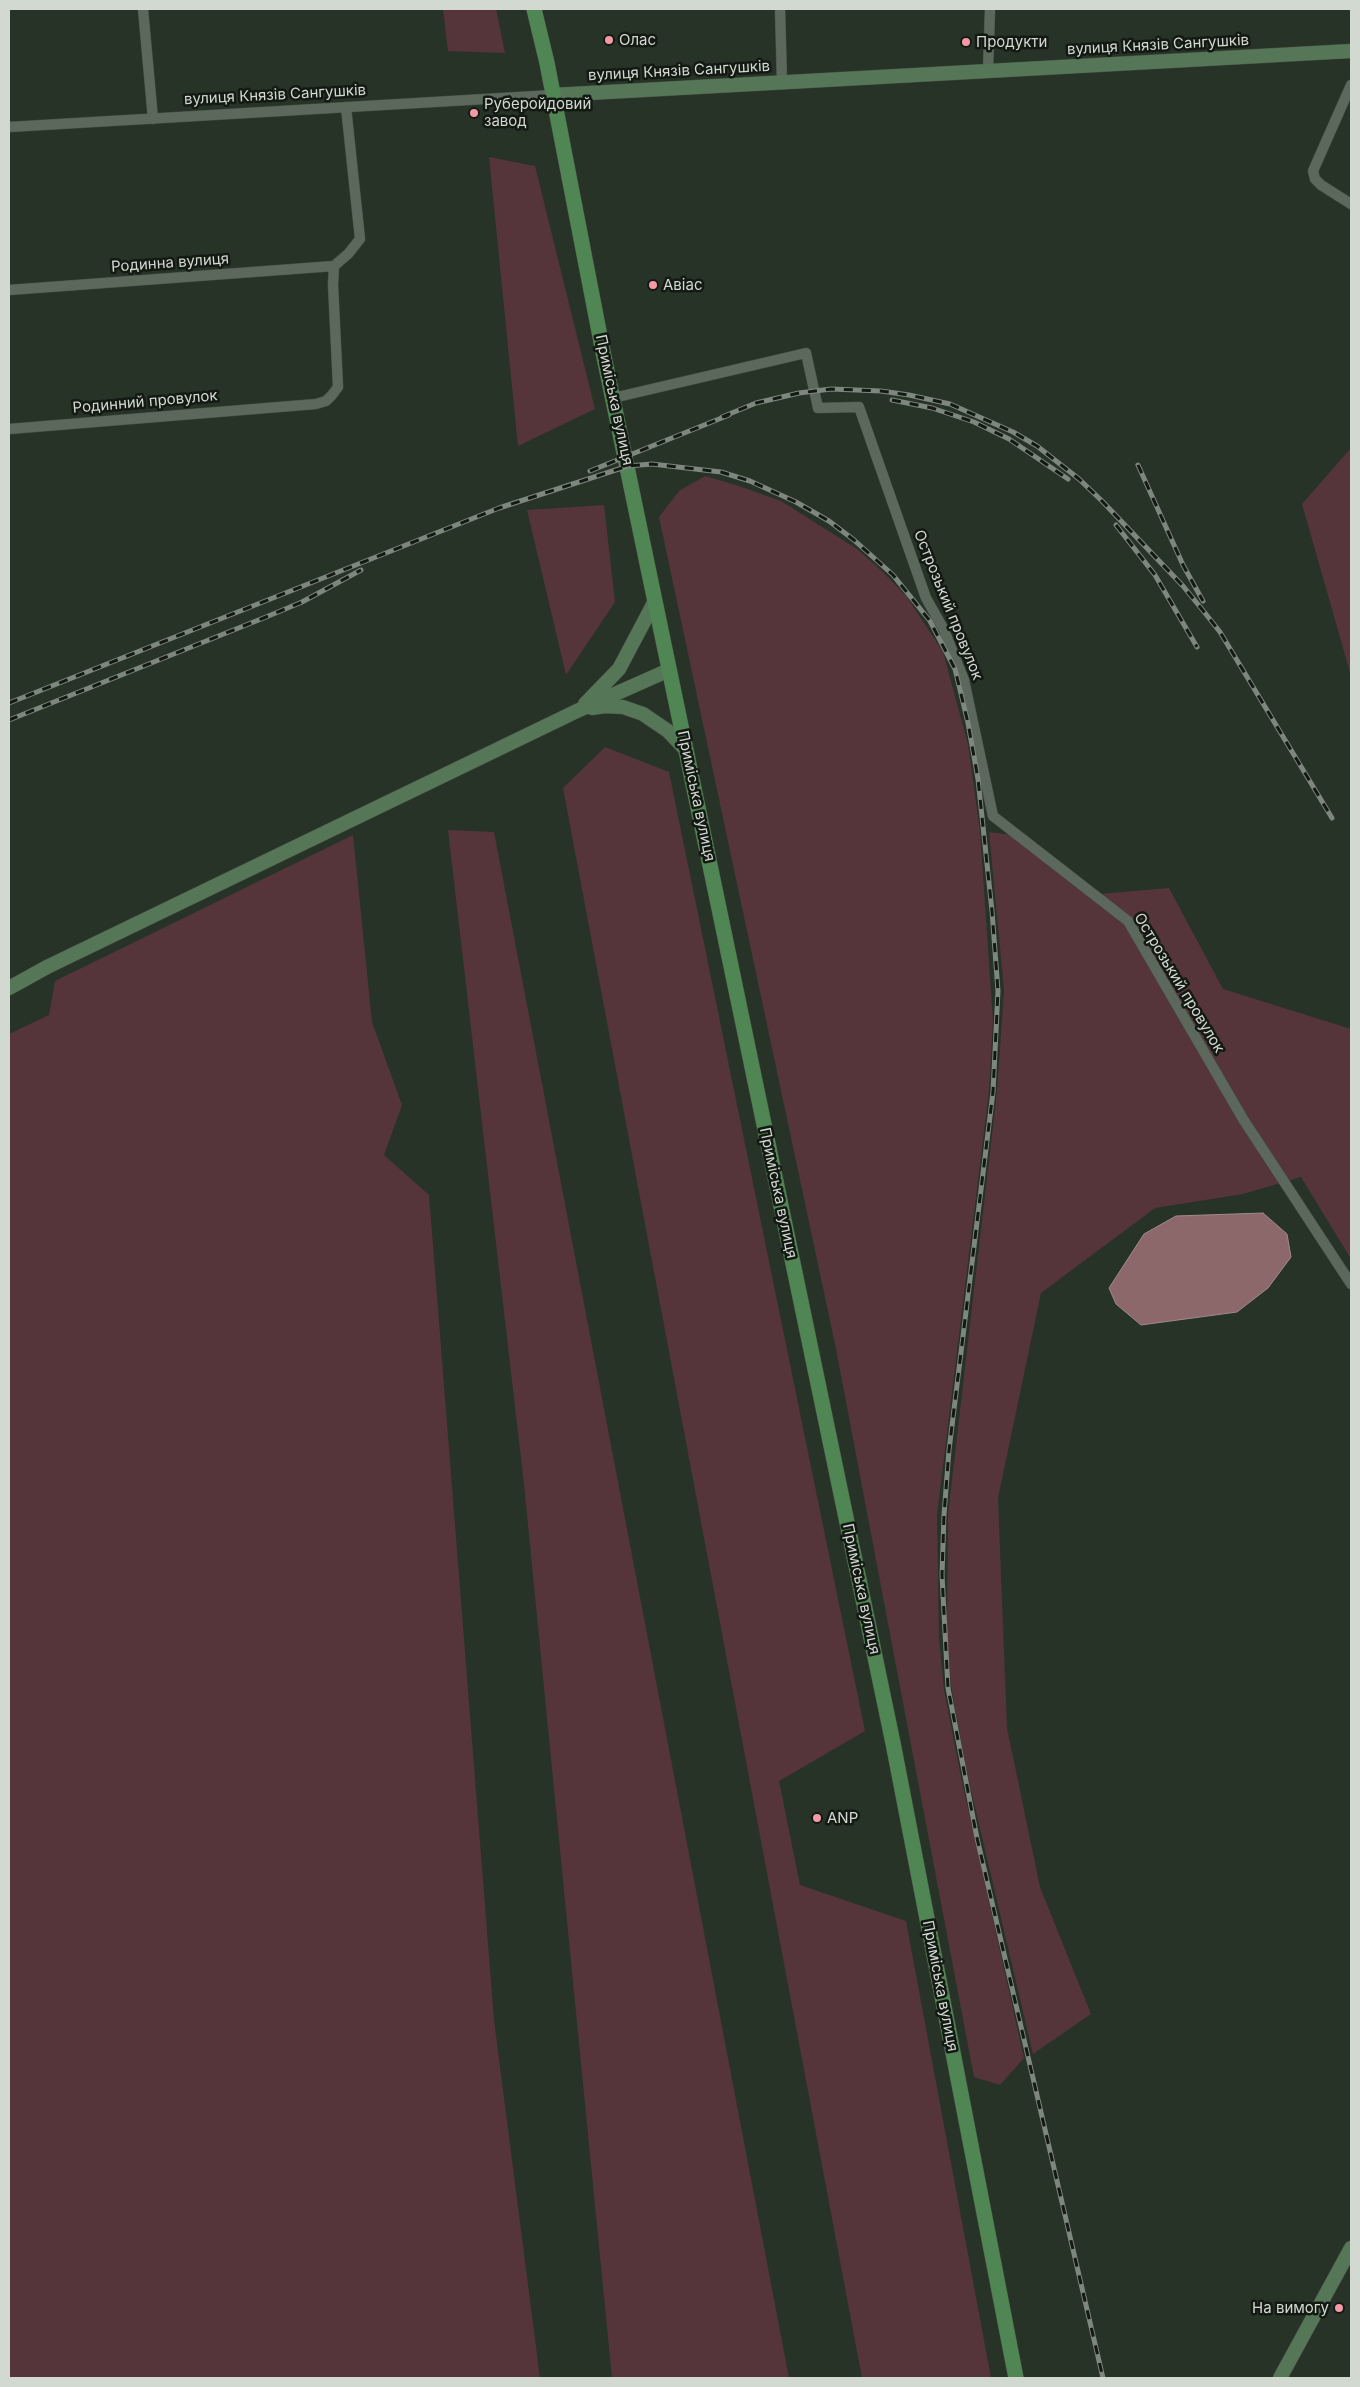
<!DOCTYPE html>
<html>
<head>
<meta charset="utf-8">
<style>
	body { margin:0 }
	#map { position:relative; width:1360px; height:2387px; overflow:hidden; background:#273327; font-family:Inter,sans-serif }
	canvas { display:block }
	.frame { position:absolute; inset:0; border:10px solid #d1d9d1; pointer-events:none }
</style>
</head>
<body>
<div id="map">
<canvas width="1360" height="2387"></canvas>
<div class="frame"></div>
</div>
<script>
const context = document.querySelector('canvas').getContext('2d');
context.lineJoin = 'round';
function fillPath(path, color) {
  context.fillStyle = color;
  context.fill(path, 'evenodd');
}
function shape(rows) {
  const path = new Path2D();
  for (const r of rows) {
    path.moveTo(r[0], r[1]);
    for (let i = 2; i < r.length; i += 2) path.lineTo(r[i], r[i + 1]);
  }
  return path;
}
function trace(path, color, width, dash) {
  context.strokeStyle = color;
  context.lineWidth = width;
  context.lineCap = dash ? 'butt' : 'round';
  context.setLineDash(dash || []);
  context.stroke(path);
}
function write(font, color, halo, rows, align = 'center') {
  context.font = font + ' Inter,sans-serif';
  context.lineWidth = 5;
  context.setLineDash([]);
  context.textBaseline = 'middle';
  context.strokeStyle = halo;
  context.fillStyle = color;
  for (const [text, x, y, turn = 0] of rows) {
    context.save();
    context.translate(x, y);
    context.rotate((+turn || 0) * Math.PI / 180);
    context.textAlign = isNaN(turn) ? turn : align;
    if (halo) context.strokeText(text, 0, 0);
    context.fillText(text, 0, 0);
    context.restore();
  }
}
const green = shape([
	[443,9,496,9,505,53,448,51],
	[489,157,535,166,595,409,518,446],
	[1351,448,1351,676,1302,504],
	[705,476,739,486,781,501,857,549,882,571,907,597,943,652,968,744,980,831,993,1022,989,1091,937,1515,939,1638,944,1690,961,1777,1024,2058,1000,2085,974,2077,836,1349,659,517,679,491],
	[604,505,615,602,566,675,527,510],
	[605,747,669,772,865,1731,779,1781,800,1885,906,1921,991,2378,862,2378,563,788],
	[448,830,494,832,789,2378,612,2378,524,1484],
	[989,832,1012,835,1087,895,1169,888,1223,989,1351,1029,1351,1259,1301,1177,1243,1194,1155,1208,1041,1293,998,1498,1007,1728,1040,1887,1091,2014,1033,2054,967,1773,951,1686,947,1635,948,1514,997,1092,1004,990],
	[353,835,372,1022,402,1105,384,1155,429,1195,494,2020,540,2378,9,2378,9,1034,49,1015,55,981]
]);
const water = shape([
	[1263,1213,1287,1234,1291,1257,1268,1288,1237,1312,1141,1325,1116,1304,1109,1288,1144,1234,1176,1216,1263,1213]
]);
const minor = shape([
	[143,9,153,119],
	[780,9,782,82],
	[988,70,990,9],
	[1351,85,1313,171,1315,179,1321,185,1351,204],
	[9,127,553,95],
	[9,290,334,266],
	[613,398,806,353,818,408,859,407,926,598,944,630,964,680,993,816,1128,921,1243,1119,1351,1284],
	[9,429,316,404,326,401,332,395,338,387,333,285,334,266,348,254,360,239,346,107]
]);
const secondary = shape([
	[553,95,1351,51],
	[585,704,619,669,655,601],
	[592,708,605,706,623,707,643,714,668,731,686,750],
	[9,988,47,967,579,710,669,670],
	[1280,2378,1351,2248]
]);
const primary = shape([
	[534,9,547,63,603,352,893,1743,1016,2378]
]);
const rail = shape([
	[892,400,932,408,974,422,1009,439,1068,479],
	[722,417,756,403,799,393,831,389,881,391,909,395,950,404,1013,432,1037,446,1079,479,1102,501,1183,586,1205,613,1220,632,1332,818],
	[1138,465,1183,565,1203,601],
	[590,471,729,415],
	[1116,525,1155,575,1197,647],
	[9,703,499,508,628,466,652,464,721,472,750,481,796,502,829,521,854,540,893,575,930,621,955,669,968,723,978,779,992,911,998,991,993,1092,949,1450,944,1515,942,1575,948,1688,977,1838,1103,2378],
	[9,720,266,617,302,602,361,570]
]);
const markers = [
	[609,40,5,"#f49aa4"],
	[966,42,5,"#f49aa4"],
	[474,113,5,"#f49aa4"],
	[653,285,5,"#f49aa4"],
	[817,1818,5,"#f49aa4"],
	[1339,2308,5,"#f49aa4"]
];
const poiNames = [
	["Олас",619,40],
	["Продукти",976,42],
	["Руберойдовий",484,104],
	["завод",484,121],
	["Авіас",663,285],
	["ANP",827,1818],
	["На вимогу",1329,2308,"right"]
];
const streetNames = [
	["вулиця Князів Сангушків",1158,45,-3],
	["вулиця Князів Сангушків",679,71,-3],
	["вулиця Князів Сангушків",275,95,-3],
	["Родинна вулиця",170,263,-4],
	["Приміська вулиця",614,400,78],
	["Родинний провулок",145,402,-5],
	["Острозький провулок",948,605,68],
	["Приміська вулиця",696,796,78],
	["Острозький провулок",1179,983,59],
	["Приміська вулиця",778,1193,78],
	["Приміська вулиця",861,1589,78],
	["Приміська вулиця",940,1986,79]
];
fillPath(green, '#553539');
fillPath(water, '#8d686b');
trace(water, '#a18a8a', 1);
trace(minor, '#464f46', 11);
trace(secondary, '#464f46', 15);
trace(primary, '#464f46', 16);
trace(minor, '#5b685b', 10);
trace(secondary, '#557757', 14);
trace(primary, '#508653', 15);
trace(rail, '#7d877d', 5);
trace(rail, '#141914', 3, [9]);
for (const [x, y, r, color] of markers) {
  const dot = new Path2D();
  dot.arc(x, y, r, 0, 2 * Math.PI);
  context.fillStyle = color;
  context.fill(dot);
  trace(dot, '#141914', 2);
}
write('15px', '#d1d9d1', '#141914', poiNames, 'left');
write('15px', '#d1d9d1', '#141914', streetNames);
</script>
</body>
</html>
